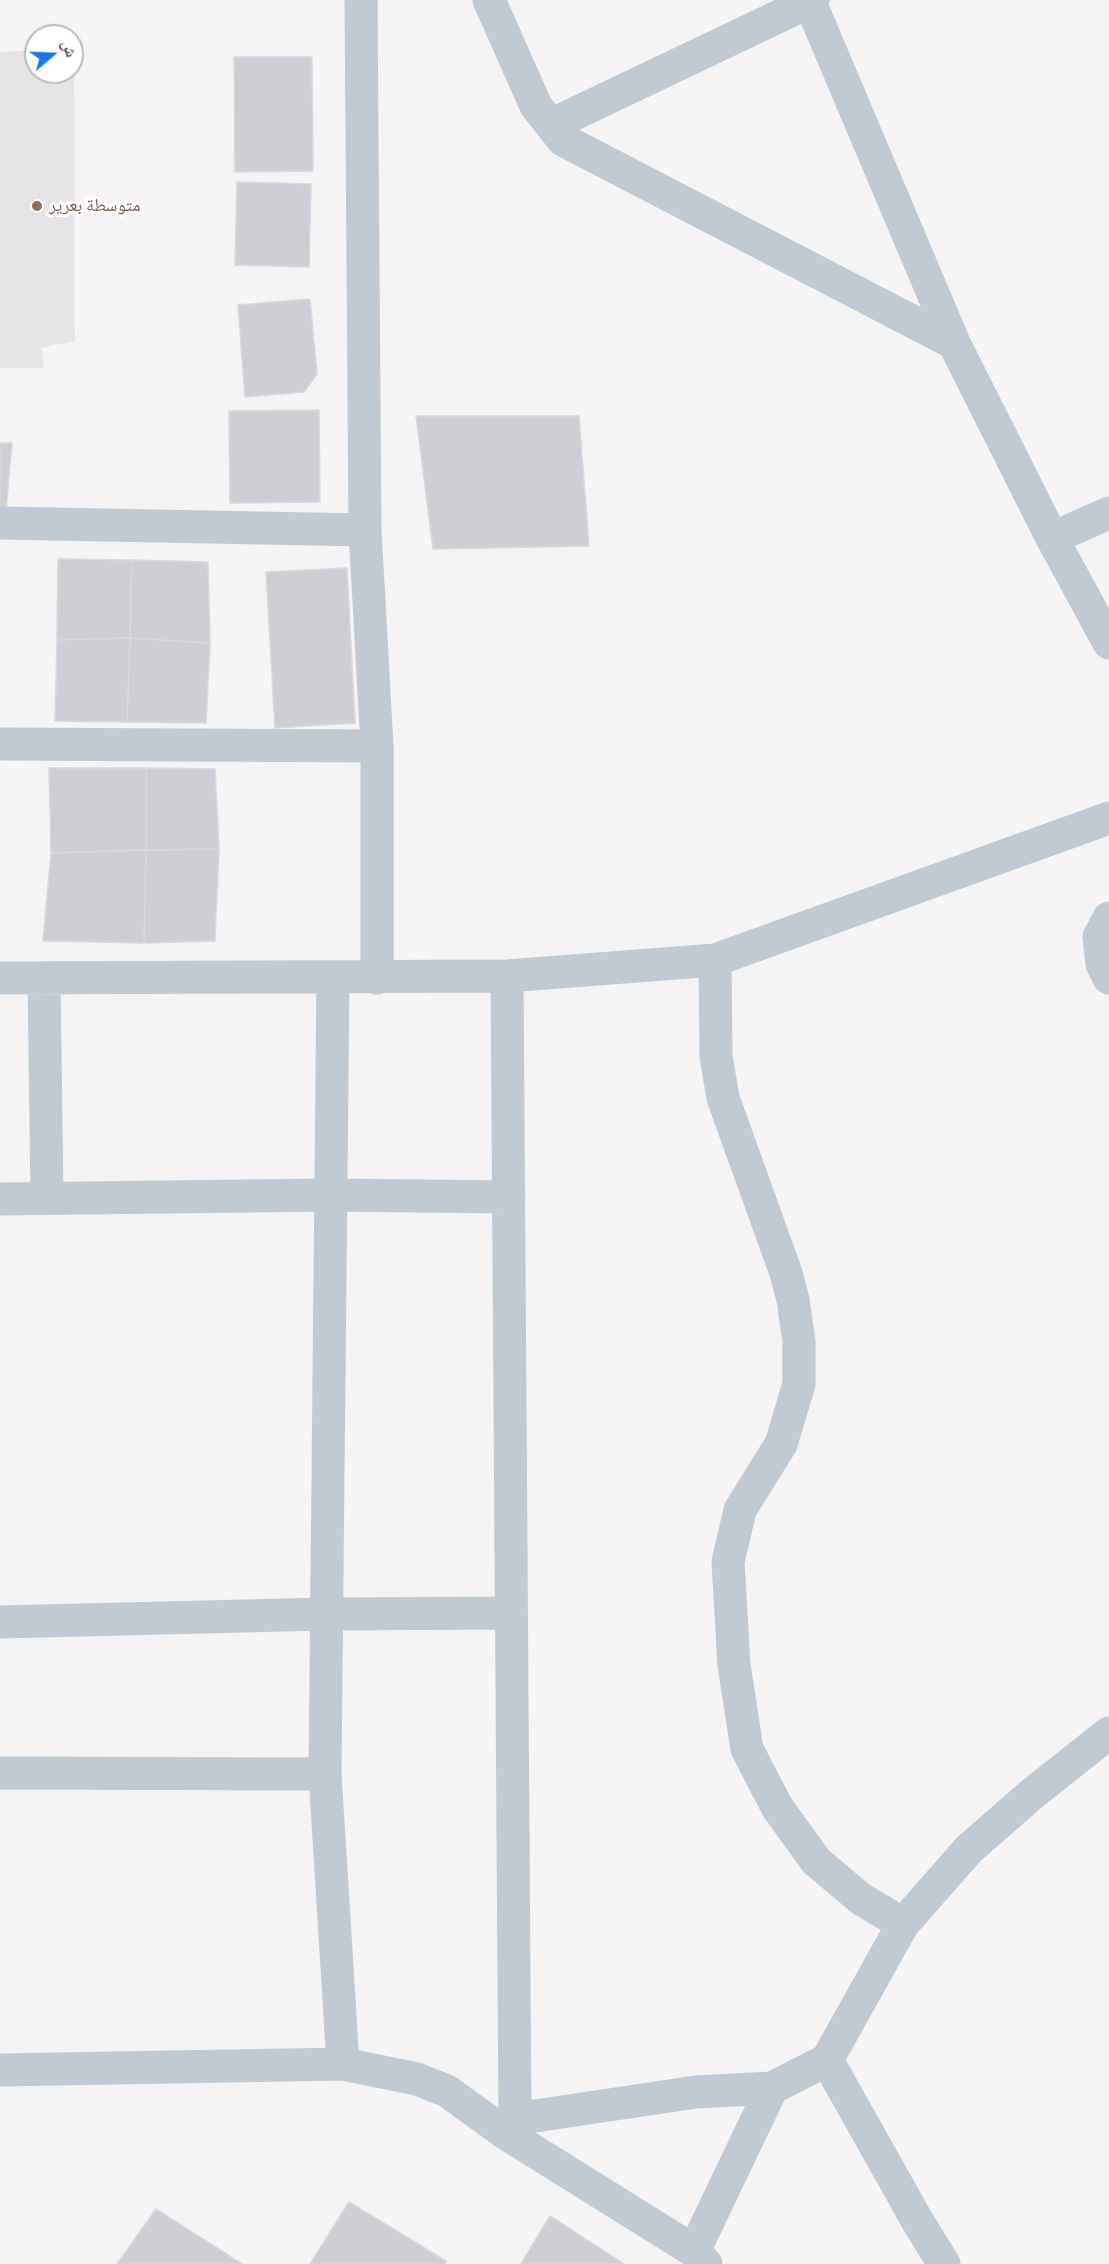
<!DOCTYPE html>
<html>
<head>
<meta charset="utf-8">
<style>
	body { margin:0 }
	#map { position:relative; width:1109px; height:2264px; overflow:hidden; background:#f5f3f3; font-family:Signika,"Noto Naskh Arabic",sans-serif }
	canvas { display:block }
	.north { position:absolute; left:24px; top:24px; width:60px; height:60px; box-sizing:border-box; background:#fff; border:2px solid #b7bbc0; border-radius:50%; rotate:71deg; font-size:16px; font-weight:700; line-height:24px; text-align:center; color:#4a5661 }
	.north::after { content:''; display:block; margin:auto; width:21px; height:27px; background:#1a73e8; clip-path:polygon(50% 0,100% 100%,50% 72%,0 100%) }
</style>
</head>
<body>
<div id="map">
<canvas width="1109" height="2264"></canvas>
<div class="north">ش</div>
</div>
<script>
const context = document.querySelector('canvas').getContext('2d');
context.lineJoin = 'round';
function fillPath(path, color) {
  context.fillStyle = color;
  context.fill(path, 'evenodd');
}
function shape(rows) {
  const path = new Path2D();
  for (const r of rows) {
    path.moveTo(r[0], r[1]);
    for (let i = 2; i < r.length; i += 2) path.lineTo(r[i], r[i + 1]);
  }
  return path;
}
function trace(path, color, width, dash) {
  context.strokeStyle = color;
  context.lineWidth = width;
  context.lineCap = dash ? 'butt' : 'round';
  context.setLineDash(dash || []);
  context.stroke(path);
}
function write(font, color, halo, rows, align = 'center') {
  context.font = font + ' Signika,"Noto Naskh Arabic",sans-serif';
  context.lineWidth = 6;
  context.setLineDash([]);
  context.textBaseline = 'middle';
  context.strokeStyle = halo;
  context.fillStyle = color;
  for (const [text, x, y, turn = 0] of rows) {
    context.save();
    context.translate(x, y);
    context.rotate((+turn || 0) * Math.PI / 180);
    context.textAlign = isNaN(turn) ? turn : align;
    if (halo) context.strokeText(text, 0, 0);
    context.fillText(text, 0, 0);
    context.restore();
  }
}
const education = shape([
	[72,49,74,49,75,341,41,348,44,368,0,368,0,52,36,50,36,72,72,72]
]);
const building = shape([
	[234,57,312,57,313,171,235,172,234,57],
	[237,182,311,184,309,267,235,265,237,182],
	[310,299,317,374,304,392,245,397,238,305,310,299],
	[319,410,320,502,230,503,229,411,319,410],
	[416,416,579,416,589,546,433,549,416,416],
	[0,443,12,443,6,511,0,511,0,443],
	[58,559,132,560,130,638,57,640,58,559],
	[132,560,208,562,210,643,130,638,132,560],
	[347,568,355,723,275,728,266,572,347,568],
	[130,638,127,722,55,721,57,640,130,638],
	[130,638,210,643,206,723,127,722,130,638],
	[49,768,146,768,146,850,51,853,49,768],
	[146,768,215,769,219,849,146,850,146,768],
	[219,849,215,941,144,943,146,850,219,849],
	[146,850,144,943,43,941,51,853,146,850],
	[349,2202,446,2261,445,2264,310,2264,349,2202],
	[156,2209,242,2264,117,2264,156,2209],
	[550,2216,624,2264,521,2264,550,2216]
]);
const street = shape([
	[361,0,365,530,377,746,377,978],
	[489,0,536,106,563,140,954,343,1052,538,1109,643],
	[809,0,954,343],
	[551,125,813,0],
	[0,523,365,530],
	[1052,538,1109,513],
	[0,744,377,746],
	[1109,918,1099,937,1102,964,1109,978],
	[715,960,716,1056,723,1098,786,1273,793,1300,799,1342,799,1384,781,1444,740,1510,728,1562,734,1665,747,1749,777,1807,816,1861,861,1899,903,1924],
	[333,977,325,1774,343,2064],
	[0,978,507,976,715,960,1109,818],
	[44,978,47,1198],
	[0,1199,330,1195,509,1197],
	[0,1622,326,1614,510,1613],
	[0,1773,325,1774],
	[827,2060,918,2222,944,2264],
	[0,2070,343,2064,417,2079,447,2091,505,2133,694,2251,706,2264],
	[515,2119,696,2092,772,2088,827,2060,903,1924,969,1849,1032,1794,1109,1733],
	[505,2133,515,2119,507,976],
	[694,2251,772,2088]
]);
const markers = [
	[37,206,6,"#8d6e63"]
];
const educationNames = [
	["متوسطة بعرير",49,206]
];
fillPath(education, '#e6e4e5');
fillPath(building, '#cdcfd5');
trace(building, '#d7d9de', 1.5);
trace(street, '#c1cad2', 33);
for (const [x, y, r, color] of markers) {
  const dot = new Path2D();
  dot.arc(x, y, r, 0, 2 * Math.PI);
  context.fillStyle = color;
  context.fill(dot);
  trace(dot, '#fff', 2);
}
write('18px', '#785e54', '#fff', educationNames, 'left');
</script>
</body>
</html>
